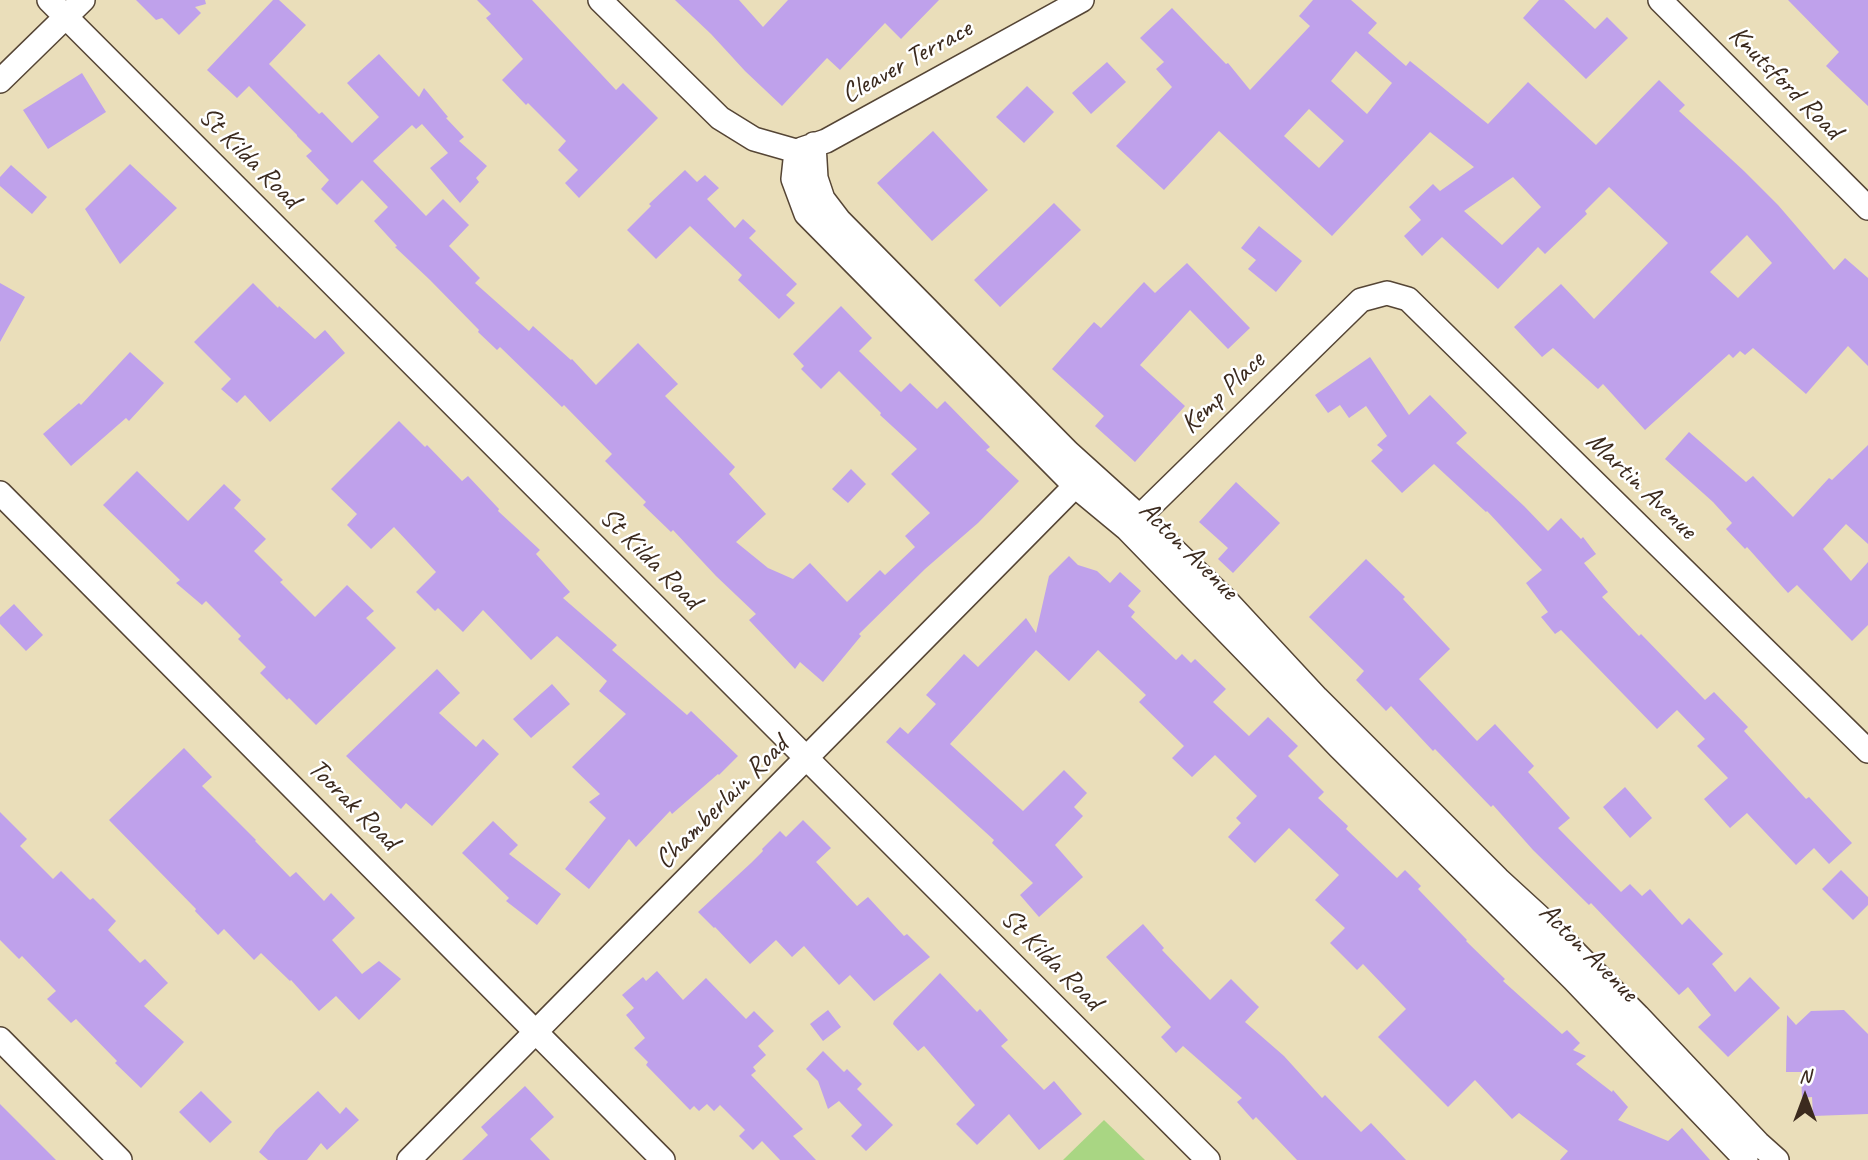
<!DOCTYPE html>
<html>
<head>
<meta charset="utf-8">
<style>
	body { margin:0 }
	#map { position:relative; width:1868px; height:1160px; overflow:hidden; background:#eadeba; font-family:Caveat,sans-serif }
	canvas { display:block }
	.north { position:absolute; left:1770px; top:1062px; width:70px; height:70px; -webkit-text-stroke:5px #fff; paint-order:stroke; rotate:0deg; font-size:19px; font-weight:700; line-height:28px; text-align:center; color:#3b2a1e }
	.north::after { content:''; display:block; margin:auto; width:24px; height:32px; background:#3b2a1e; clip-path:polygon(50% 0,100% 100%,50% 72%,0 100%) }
</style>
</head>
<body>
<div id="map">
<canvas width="1868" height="1160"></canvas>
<div class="north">N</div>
</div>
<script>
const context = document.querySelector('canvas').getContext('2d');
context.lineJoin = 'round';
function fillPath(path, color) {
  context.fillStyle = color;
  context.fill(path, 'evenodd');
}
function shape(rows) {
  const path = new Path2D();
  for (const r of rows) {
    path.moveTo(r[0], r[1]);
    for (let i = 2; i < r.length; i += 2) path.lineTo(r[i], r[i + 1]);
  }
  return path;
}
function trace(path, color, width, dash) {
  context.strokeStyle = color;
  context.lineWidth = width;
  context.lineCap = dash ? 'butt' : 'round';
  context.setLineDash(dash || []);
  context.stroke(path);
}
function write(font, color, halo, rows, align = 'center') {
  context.font = font + ' Caveat,sans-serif';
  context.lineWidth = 5;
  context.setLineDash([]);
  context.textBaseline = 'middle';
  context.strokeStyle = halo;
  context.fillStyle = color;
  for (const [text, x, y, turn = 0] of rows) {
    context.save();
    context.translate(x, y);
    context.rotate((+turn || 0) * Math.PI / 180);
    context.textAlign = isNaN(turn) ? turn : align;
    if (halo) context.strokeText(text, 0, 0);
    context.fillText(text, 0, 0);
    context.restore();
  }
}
const green = shape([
	[1104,1120,1145,1160,1063,1160]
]);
const building = shape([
	[136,0,205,0,206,4,195,7,201,13,179,35,162,18,156,20],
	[273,0,279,0,306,25,269,64,319,114,322,112,352,143,379,117,347,83,379,54,419,97,424,88,448,117,446,118,464,137,459,141,487,166,476,178,479,182,460,203,430,168,448,153,422,124,416,129,412,125,373,161,426,216,443,199,469,225,449,246,480,278,475,283,529,331,533,326,571,360,572,359,596,385,638,343,678,384,665,396,735,467,729,474,766,514,736,542,768,568,793,579,810,563,847,602,880,570,885,575,915,547,905,536,930,513,891,474,917,449,880,415,881,413,839,371,821,389,801,369,804,366,793,354,841,306,872,338,859,351,901,392,910,383,937,409,945,401,990,447,986,450,1019,481,978,523,925,569,859,634,861,636,823,682,800,662,795,669,749,620,756,614,716,576,673,530,671,532,643,505,646,502,605,461,612,454,564,405,562,407,500,347,497,350,478,332,479,330,430,280,395,247,397,246,374,221,388,207,362,180,337,205,321,189,329,180,306,156,312,151,297,136,297,135,249,86,237,98,207,70],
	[477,0,532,0,616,90,623,83,658,118,579,198,565,183,578,170,558,150,566,141,528,103,526,105,502,80,523,59,486,18,491,14],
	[675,0,739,0,763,27,788,0,939,0,901,39,885,23,840,70,827,58,782,106,745,71,711,34],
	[1313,0,1351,0,1377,23,1368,33,1406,66,1410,61,1488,124,1528,82,1596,145,1659,80,1685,105,1679,111,1744,171,1778,205,1834,270,1845,258,1868,278,1868,366,1848,346,1806,394,1753,348,1745,355,1740,351,1733,358,1729,354,1645,430,1603,384,1598,389,1553,348,1542,357,1514,327,1561,284,1594,319,1668,243,1609,187,1585,211,1587,214,1545,254,1538,247,1498,289,1442,237,1422,256,1404,236,1421,220,1409,207,1433,184,1440,191,1474,167,1430,132,1332,236,1219,131,1164,190,1116,146,1172,87,1156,69,1164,62,1140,38,1172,8,1226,64,1228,63,1250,90,1310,26,1299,16],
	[1356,51,1392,83,1367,114,1331,81],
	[1309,109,1344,141,1319,168,1284,136],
	[1513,177,1541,207,1502,245,1464,211],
	[1747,235,1772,263,1738,298,1710,272],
	[1539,0,1564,0,1595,29,1607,17,1628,38,1586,79,1523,18],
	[1788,0,1868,0,1868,106,1826,66,1839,52],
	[1107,62,1126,82,1091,114,1072,93],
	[82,73,106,112,48,149,23,110],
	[1027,86,1054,112,1024,143,996,117],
	[933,131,988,190,932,241,877,183],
	[130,164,177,208,120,264,85,209],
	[11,165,47,197,32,214,0,186,0,177],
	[685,170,697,182,705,175,719,188,707,199,735,228,743,219,756,231,749,238,797,284,786,295,795,303,779,319,738,280,742,275,690,226,656,259,627,230,651,206,649,204],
	[1054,203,1081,230,1000,307,974,280],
	[1259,226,1302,261,1276,292,1248,269,1256,260,1241,248],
	[1187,263,1250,328,1228,349,1190,310,1140,365,1185,406,1135,462,1095,426,1104,416,1052,369,1094,322,1101,328,1144,282,1155,293],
	[0,283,25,297,0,342],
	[253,283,278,308,279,306,315,339,325,330,345,353,270,422,245,395,237,403,221,389,231,379,194,342],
	[130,352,164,383,129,421,126,418,71,466,43,434,79,403,81,405],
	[1370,357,1409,415,1430,395,1467,433,1456,443,1524,506,1548,531,1561,518,1581,539,1583,537,1596,554,1584,563,1608,592,1602,597,1639,636,1641,634,1705,700,1714,692,1748,727,1744,731,1806,799,1809,797,1852,843,1829,864,1814,848,1796,865,1747,813,1730,828,1704,799,1728,778,1697,746,1705,739,1677,710,1657,729,1561,630,1555,634,1541,617,1548,612,1526,583,1542,570,1487,511,1486,512,1434,464,1402,493,1371,461,1383,450,1377,445,1387,436,1366,406,1349,418,1340,405,1328,413,1315,395],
	[399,421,425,447,427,445,462,481,468,476,499,509,498,511,540,550,536,554,570,592,563,598,617,645,612,650,687,715,691,711,738,756,719,775,718,774,672,814,670,811,636,847,629,839,589,889,565,869,606,818,589,802,600,794,572,767,626,714,599,691,607,681,557,636,531,660,483,610,463,632,438,608,435,611,416,592,436,572,394,527,371,549,347,525,357,514,331,489],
	[1689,432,1746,482,1753,476,1793,517,1829,478,1832,480,1868,445,1868,544,1846,524,1823,549,1851,581,1868,562,1868,625,1852,641,1797,585,1788,593,1747,547,1745,549,1726,529,1732,523,1713,502,1665,459],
	[851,469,866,484,848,503,832,489],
	[137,471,188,521,224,484,241,500,234,508,266,539,254,551,283,580,280,582,315,617,347,585,374,611,366,618,396,648,316,725,289,698,287,700,260,673,266,667,238,639,241,636,206,601,202,605,176,583,180,580,103,505],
	[1236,482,1280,523,1233,573,1218,559,1228,548,1199,522],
	[1069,556,1078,565,1097,571,1110,583,1120,572,1141,591,1128,606,1135,612,1131,617,1176,660,1182,654,1191,663,1195,659,1226,689,1213,702,1249,736,1268,717,1298,746,1288,756,1324,792,1318,798,1348,826,1346,829,1397,878,1405,870,1421,886,1418,889,1467,940,1466,941,1505,979,1503,981,1562,1034,1567,1030,1580,1043,1573,1050,1586,1056,1576,1064,1612,1092,1613,1090,1628,1107,1618,1120,1668,1141,1682,1128,1710,1160,1560,1160,1568,1151,1519,1113,1512,1119,1475,1080,1448,1107,1378,1037,1406,1009,1363,964,1357,970,1330,943,1345,928,1315,900,1339,875,1289,828,1255,863,1228,837,1241,823,1236,818,1257,796,1215,755,1192,777,1172,758,1184,746,1139,702,1146,695,1098,650,1069,681,1036,650,950,744,1023,811,1064,770,1087,793,1074,807,1083,816,1055,845,1083,877,1039,917,1020,895,1033,883,992,843,994,840,886,742,900,727,908,734,936,704,926,695,964,654,978,667,1026,618,1036,633,1049,576],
	[1366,559,1405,597,1403,599,1450,649,1419,679,1477,741,1495,724,1534,766,1528,772,1570,818,1558,828,1621,892,1630,884,1642,896,1650,889,1682,925,1689,918,1723,954,1712,964,1735,992,1750,977,1780,1008,1728,1057,1698,1027,1711,1015,1688,987,1679,995,1591,903,1589,905,1533,850,1493,805,1491,807,1435,749,1433,751,1391,706,1386,711,1356,680,1364,671,1309,617],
	[14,604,43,635,26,651,0,624,0,617],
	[437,669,460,693,439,713,476,747,483,739,499,754,432,826,406,803,401,809,346,756],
	[552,684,570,704,531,738,513,719],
	[184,748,212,777,202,786,256,840,255,841,290,877,296,872,324,901,331,893,355,918,332,940,362,974,379,961,401,979,359,1020,336,996,319,1011,291,980,290,981,261,953,254,960,224,929,218,935,195,911,196,909,109,820],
	[1625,787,1652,818,1630,838,1603,807],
	[0,812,27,839,20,846,53,879,61,871,90,900,93,898,116,921,108,930,140,963,145,959,168,983,144,1006,184,1042,141,1088,115,1063,117,1061,76,1019,71,1023,47,999,56,991,22,956,19,959,0,940],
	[803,820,831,848,816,862,857,906,868,897,904,936,907,934,930,957,874,1001,850,975,839,985,804,946,792,957,776,940,750,964,715,927,714,928,698,912,751,863,763,851,762,849,780,831,786,837],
	[493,821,518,845,509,854,561,894,537,925,506,901,509,898,462,853],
	[1841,870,1868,897,1868,905,1853,920,1822,889],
	[1143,924,1164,948,1162,950,1210,1000,1231,979,1259,1007,1245,1022,1284,1056,1322,1098,1325,1095,1361,1132,1371,1123,1406,1160,1297,1160,1256,1117,1253,1120,1237,1102,1242,1098,1183,1046,1176,1053,1161,1037,1171,1027,1106,957],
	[657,971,683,1000,706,978,746,1019,754,1011,774,1031,758,1046,766,1055,753,1067,756,1071,751,1075,803,1129,793,1136,816,1160,780,1160,762,1141,753,1150,739,1136,745,1130,720,1105,714,1111,707,1104,699,1111,694,1106,690,1110,646,1065,648,1062,634,1048,645,1038,626,1015,634,1008,622,995,643,977,646,981],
	[940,973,977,1012,980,1009,1008,1040,1001,1046,1044,1090,1054,1081,1082,1114,1039,1150,1009,1114,977,1145,956,1124,975,1105,924,1046,918,1051,893,1024,894,1021],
	[828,1010,841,1027,823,1041,810,1024],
	[1844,1010,1868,1034,1868,1114,1813,1116,1812,1097,1802,1098,1801,1072,1786,1072,1787,1015,1796,1025,1811,1011],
	[823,1051,844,1072,847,1069,862,1084,857,1089,893,1125,866,1151,851,1136,862,1125,839,1101,828,1109,818,1081,806,1069],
	[525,1086,554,1117,530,1139,550,1160,462,1160,488,1135,481,1127],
	[201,1091,232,1122,210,1143,179,1112],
	[318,1091,340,1114,346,1107,359,1120,327,1150,321,1143,307,1160,268,1160,259,1152,276,1130],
	[0,1104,56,1160,0,1160]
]);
const minor = shape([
	[49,0,1208,1160],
	[600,0,720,118,754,139,796,151],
	[1660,0,1868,208],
	[0,81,83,0],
	[814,144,816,178,823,199,839,220,1068,452,1140,517,1227,601,1317,698,1498,879,1545,922,1638,1016,1758,1143,1777,1160],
	[802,149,826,141,1082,0],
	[796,151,793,179,806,214,1075,486,1127,529,1340,748,1573,979,1746,1160],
	[0,493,663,1160],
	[1129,527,1361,300,1387,293,1408,299,1868,751],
	[0,1039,120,1160],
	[409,1160,1075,486]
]);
const streetNames = [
	["Cleaver Terrace",907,62,-29],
	["Knutsford Road",1785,83,45],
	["St Kilda Road",249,158,45],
	["Kemp Place",1223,393,-44],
	["Martin Avenue",1641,486,44],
	["Acton Avenue",1188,551,45],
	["St Kilda Road",650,559,45],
	["Chamberlain Road",722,803,-45],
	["Toorak Road",353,805,45],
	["Acton Avenue",1588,953,45],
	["St Kilda Road",1051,960,45]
];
fillPath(green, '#a9d683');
fillPath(building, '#bfa1eb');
trace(minor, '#554535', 26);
trace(minor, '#fff', 23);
write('28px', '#3b2a1e', '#fff', streetNames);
</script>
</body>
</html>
